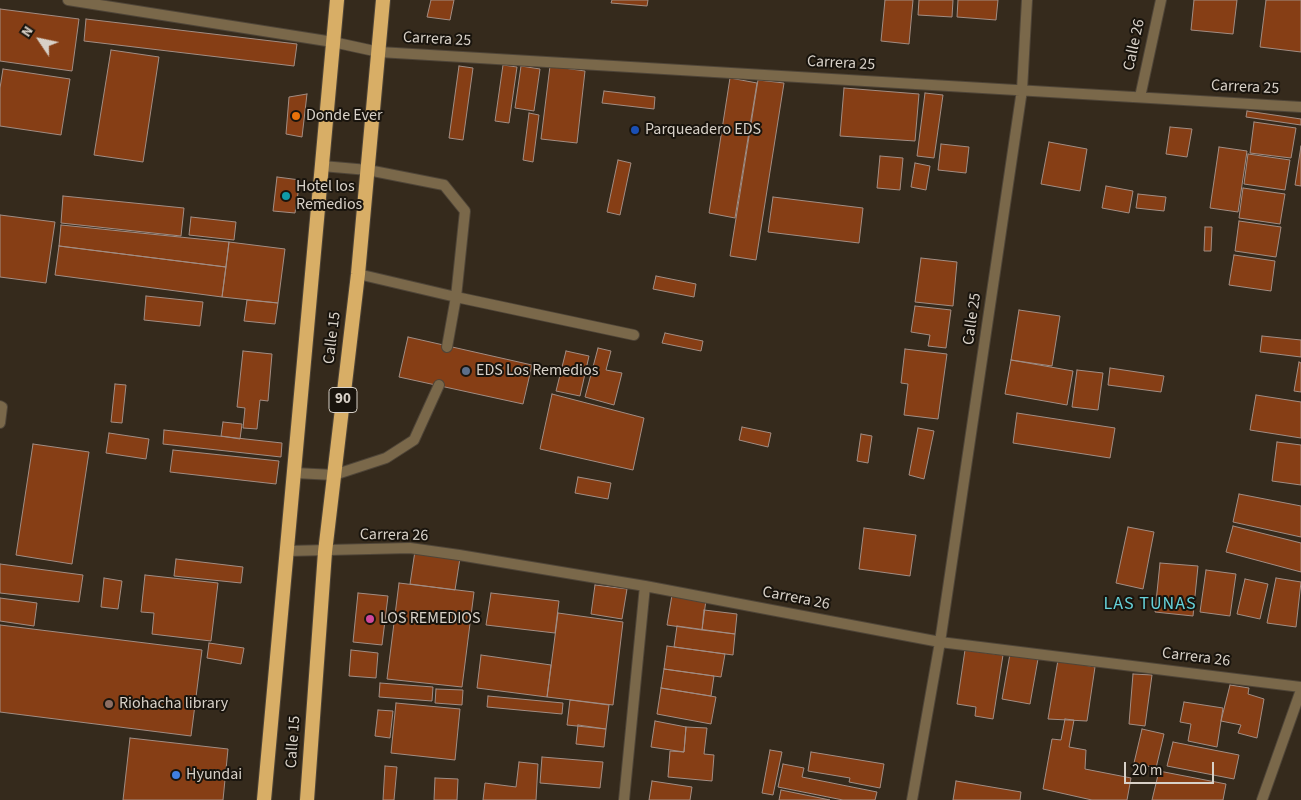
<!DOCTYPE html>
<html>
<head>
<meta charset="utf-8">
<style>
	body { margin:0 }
	#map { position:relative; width:1301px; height:800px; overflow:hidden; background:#352a1c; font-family:"Source Sans 3",sans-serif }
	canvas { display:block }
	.north { position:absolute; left:15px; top:15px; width:50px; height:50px; -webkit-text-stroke:4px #19140d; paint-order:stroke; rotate:304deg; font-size:14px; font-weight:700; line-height:20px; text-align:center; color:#d8d1c8 }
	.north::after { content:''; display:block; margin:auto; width:18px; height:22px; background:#d8d1c8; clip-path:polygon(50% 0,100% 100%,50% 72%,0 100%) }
	.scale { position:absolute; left:1124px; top:762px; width:90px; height:22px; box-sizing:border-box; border:2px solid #d8d1c8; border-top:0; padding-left:6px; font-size:15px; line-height:18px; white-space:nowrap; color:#d8d1c8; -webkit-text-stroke:4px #19140d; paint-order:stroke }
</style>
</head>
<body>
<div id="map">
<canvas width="1301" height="800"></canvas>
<div class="north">N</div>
<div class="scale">20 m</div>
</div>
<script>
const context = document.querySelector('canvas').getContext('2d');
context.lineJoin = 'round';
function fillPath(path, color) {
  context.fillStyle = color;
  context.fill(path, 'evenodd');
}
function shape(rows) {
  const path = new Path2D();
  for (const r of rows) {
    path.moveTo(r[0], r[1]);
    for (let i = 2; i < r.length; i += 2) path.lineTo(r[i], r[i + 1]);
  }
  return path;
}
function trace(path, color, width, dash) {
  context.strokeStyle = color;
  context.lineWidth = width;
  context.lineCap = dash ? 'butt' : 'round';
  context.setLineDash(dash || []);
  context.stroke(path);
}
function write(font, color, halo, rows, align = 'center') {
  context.font = font + ' "Source Sans 3",sans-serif';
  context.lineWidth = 4;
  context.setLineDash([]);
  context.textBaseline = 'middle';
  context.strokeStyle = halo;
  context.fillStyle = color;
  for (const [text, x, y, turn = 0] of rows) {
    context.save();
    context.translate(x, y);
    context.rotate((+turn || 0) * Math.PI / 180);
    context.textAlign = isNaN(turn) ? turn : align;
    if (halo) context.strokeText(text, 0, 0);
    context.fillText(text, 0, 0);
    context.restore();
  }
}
const building = shape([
	[431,0,454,0,450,20,427,17,431,0],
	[612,0,648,0,647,6,611,3,612,0],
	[885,0,913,0,909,44,881,41,885,0],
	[919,0,953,0,952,17,918,15,919,0],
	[958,0,998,0,996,20,957,17,958,0],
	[1194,0,1237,0,1233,34,1191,30,1194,0],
	[1266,0,1301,0,1301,52,1260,47,1266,0],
	[0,9,79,19,72,71,0,61,0,9],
	[86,19,297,44,294,66,84,41,86,19],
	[111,50,159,57,143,162,94,155,111,50],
	[503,65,517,67,509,123,495,121,503,65],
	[459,66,473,68,463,140,449,138,459,66],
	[521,66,540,69,534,111,515,108,521,66],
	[550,66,585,71,577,143,541,139,550,66],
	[3,69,70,79,61,135,0,126,0,88,3,69],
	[730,78,757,83,735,218,709,213,730,78],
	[758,80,784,83,756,260,730,256,758,80],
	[844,88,919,94,915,141,840,136,844,88],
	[604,91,655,97,654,109,602,103,604,91],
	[925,93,943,95,934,158,917,156,925,93],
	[307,94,302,137,286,134,289,97,307,94],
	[1247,111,1301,119,1301,125,1246,117,1247,111],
	[529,113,539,115,533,162,523,160,529,113],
	[1254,122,1296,128,1291,158,1250,153,1254,122],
	[1170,127,1192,129,1187,157,1166,154,1170,127],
	[1049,142,1087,149,1080,191,1041,184,1049,142],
	[941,144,969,147,966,173,938,170,941,144],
	[1301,146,1301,186,1295,185,1301,146],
	[1219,147,1247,151,1238,212,1210,208,1219,147],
	[1248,154,1290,160,1285,190,1244,184,1248,154],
	[880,156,903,158,900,190,877,188,880,156],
	[618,160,631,163,620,215,607,212,618,160],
	[915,163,930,166,926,190,911,187,915,163],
	[277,177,300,180,295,213,273,211,277,177],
	[1106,186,1133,191,1129,213,1102,208,1106,186],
	[1243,188,1285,194,1280,224,1239,218,1243,188],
	[1138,194,1166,197,1164,211,1136,208,1138,194],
	[63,196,184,208,181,236,61,223,63,196],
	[773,197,863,208,859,243,768,232,773,197],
	[0,215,55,222,46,283,0,277,0,215],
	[191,217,236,222,234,240,189,235,191,217],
	[1239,221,1281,227,1276,257,1235,251,1239,221],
	[61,225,229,242,226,267,59,246,61,225],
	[1205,227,1212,227,1211,251,1204,251,1205,227],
	[229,242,285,249,278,303,222,297,229,242],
	[59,246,226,267,222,297,55,275,59,246],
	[1234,255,1275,261,1271,291,1229,285,1234,255],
	[921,258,957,262,953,306,915,302,921,258],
	[656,276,696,284,694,297,653,289,656,276],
	[146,296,203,302,200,326,144,320,146,296],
	[247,300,278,303,275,324,244,321,247,300],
	[915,306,951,310,946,348,928,346,930,335,911,332,915,306],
	[1019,310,1060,316,1052,366,1011,360,1019,310],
	[665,333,703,341,701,351,662,343,665,333],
	[1262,336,1301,340,1301,357,1260,352,1262,336],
	[408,337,532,365,523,404,399,377,408,337],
	[598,348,611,351,606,370,622,373,614,405,585,397,598,348],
	[905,349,947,354,938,419,904,415,908,384,901,383,905,349],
	[243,351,272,354,268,401,260,400,257,429,243,428,245,408,237,407,243,351],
	[566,351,589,356,580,396,556,391,566,351],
	[1011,360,1073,371,1067,405,1005,394,1011,360],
	[1299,362,1301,363,1301,392,1294,391,1299,362],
	[1110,368,1164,376,1161,392,1108,385,1110,368],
	[1077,370,1103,373,1098,410,1072,407,1077,370],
	[115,384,126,385,122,423,111,422,115,384],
	[552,394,644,418,633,470,540,449,552,394],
	[1256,395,1301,402,1301,438,1250,430,1256,395],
	[1017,413,1115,428,1110,458,1013,443,1017,413],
	[223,422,242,424,240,439,221,436,223,422],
	[742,427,771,433,768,447,739,440,742,427],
	[918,428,934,431,924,479,909,475,918,428],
	[164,430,282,443,281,457,163,444,164,430],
	[109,433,149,439,146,459,106,453,109,433],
	[861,434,872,436,868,463,857,461,861,434],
	[1277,442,1301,445,1301,485,1272,481,1277,442],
	[33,444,89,452,72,564,16,555,33,444],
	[173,450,279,461,276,484,170,472,173,450],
	[578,477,611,483,608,499,575,493,578,477],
	[1239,494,1301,506,1301,537,1233,522,1239,494],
	[1233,526,1301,543,1301,572,1226,552,1233,526],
	[1128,527,1154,532,1143,589,1116,583,1128,527],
	[864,528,916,535,910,576,859,569,864,528],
	[415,551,460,558,455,590,410,584,415,551],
	[176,559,243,567,241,583,174,576,176,559],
	[1160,563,1198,566,1193,616,1155,612,1160,563],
	[0,564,83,575,79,602,0,593,0,564],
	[1206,570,1236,574,1230,616,1200,612,1206,570],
	[145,575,218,583,211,641,152,634,154,613,141,612,145,575],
	[104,578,122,581,118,609,101,607,104,578],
	[1276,578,1301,582,1296,627,1267,623,1276,578],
	[1245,579,1268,584,1260,619,1237,614,1245,579],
	[399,583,474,592,462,687,387,679,399,583],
	[595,585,627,589,622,619,591,614,595,585],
	[358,593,388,596,382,645,353,642,358,593],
	[491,593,559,601,555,633,486,625,491,593],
	[672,595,706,600,702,630,667,625,672,595],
	[0,598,37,603,34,626,0,621,0,598],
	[704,610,737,614,735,634,702,630,704,610],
	[558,613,623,622,613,705,547,697,558,613],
	[0,625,202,650,191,736,0,712,0,625],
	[677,626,735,634,733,655,674,647,677,626],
	[209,643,244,648,241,664,207,658,209,643],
	[667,646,725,654,721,677,664,669,667,646],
	[351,650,378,653,376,678,349,676,351,650],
	[965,650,1003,655,993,719,975,716,976,707,957,704,965,650],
	[1010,654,1038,659,1030,704,1002,699,1010,654],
	[481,655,551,665,547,697,477,688,481,655],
	[1058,660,1095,667,1087,721,1048,719,1058,660],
	[664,669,714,676,711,696,661,688,664,669],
	[1133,674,1152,675,1145,726,1129,724,1133,674],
	[380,683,433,687,432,701,379,697,380,683],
	[1230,685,1249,688,1248,694,1264,699,1257,738,1238,733,1241,725,1221,721,1230,685],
	[661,688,716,697,711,724,657,714,661,688],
	[436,689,463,690,462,705,435,703,436,689],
	[488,696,563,703,562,714,487,707,488,696],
	[570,700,609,705,606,729,567,725,570,700],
	[1184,702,1223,708,1217,747,1188,741,1191,724,1180,722,1184,702],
	[396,703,460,709,455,760,391,753,396,703],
	[378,710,393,711,390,738,375,736,378,710],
	[1065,719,1074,720,1069,747,1086,750,1085,769,1131,778,1127,800,1092,800,1043,789,1052,739,1061,740,1065,719],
	[655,721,686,727,684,752,651,747,655,721],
	[578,725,606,729,604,747,576,744,578,725],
	[686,727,707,728,704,754,714,755,712,781,668,777,670,751,684,752,686,727],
	[1142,729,1164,734,1156,768,1134,763,1142,729],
	[130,738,228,749,223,800,123,800,130,738],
	[1173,742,1239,755,1234,779,1167,766,1173,742],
	[770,750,782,752,773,795,762,793,770,750],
	[811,752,884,764,880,788,849,782,850,778,808,771,811,752],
	[542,757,603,762,600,788,540,783,542,757],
	[519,762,538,764,536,800,483,800,485,783,516,787,519,762],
	[783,764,804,768,802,777,877,792,875,800,843,800,778,787,783,764],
	[385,766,397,767,394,800,383,800,385,766],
	[1159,771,1226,784,1223,800,1152,800,1159,771],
	[435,778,458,779,457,800,434,800,435,778],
	[652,781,692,787,690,800,649,800,652,781],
	[956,781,1021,792,1020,800,953,800,956,781],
	[781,790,830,800,779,800,781,790]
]);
const service = shape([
	[322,166,368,170,444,185,465,211,456,297,634,335],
	[358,274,456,297,447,347],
	[295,473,334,475,386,458,414,440,439,385]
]);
const minor = shape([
	[68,0,333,42,379,52,1301,107],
	[1140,97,1161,0],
	[0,406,2,407,0,423],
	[287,551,410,548,459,555,645,586,940,642,1301,687],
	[624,800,645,586],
	[912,800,940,642,1022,90,1027,0],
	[1262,800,1301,690]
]);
const trunk = shape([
	[264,800,337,0],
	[307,800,325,552,358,274,383,0]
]);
const markers = [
	[296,116,5,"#e8710a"],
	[635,130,5,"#1a4fb4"],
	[286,196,5,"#0f9aa8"],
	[466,371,5,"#5c6f8a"],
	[370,619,5,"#d1479c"],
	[109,704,5,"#8d6e63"],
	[176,775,5,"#3f7fe0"]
];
const shields = [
	[343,400,28]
];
const shieldNames = [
	["90",343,400]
];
const streetNames = [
	["Carrera 25",437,40,3],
	["Calle 26",1135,45,-78],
	["Carrera 25",841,64,3],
	["Carrera 25",1245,88,3],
	["Calle 25",973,319,-82],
	["Calle 15",333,338,-83],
	["Carrera 26",394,536,1],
	["Carrera 26",796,599,11],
	["Carrera 26",1196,658,7],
	["Calle 15",294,742,-86]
];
const poiNames = [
	["Donde Ever",306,116],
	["Parqueadero EDS",645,130],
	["Hotel los",296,187],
	["Remedios",296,205],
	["EDS Los Remedios",476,371],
	["LOS REMEDIOS",380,619],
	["Riohacha library",119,704],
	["Hyundai",186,775]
];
const neighbourhoodNames = [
	["LAS TUNAS",1150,605]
];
fillPath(building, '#863e15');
trace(building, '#a28d83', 1);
trace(service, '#4f4538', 12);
trace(minor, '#4f4538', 12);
trace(trunk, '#4f4538', 16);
trace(service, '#7a684a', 10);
trace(minor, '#7a684a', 10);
trace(trunk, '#d8ae66', 14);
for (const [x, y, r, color] of markers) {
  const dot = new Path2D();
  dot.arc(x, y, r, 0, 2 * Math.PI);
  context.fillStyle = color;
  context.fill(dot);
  trace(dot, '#19140d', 2);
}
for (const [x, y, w] of shields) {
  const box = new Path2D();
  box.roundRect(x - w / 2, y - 12.5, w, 25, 4);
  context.fillStyle = '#19140d';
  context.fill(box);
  trace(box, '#d8d1c8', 1);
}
write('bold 15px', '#d8d1c8', null, shieldNames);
write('16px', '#d8d1c8', '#19140d', streetNames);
write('16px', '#d8d1c8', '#19140d', poiNames, 'left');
context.letterSpacing = '1px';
write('18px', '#66d2d9', '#19140d', neighbourhoodNames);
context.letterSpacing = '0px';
</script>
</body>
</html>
